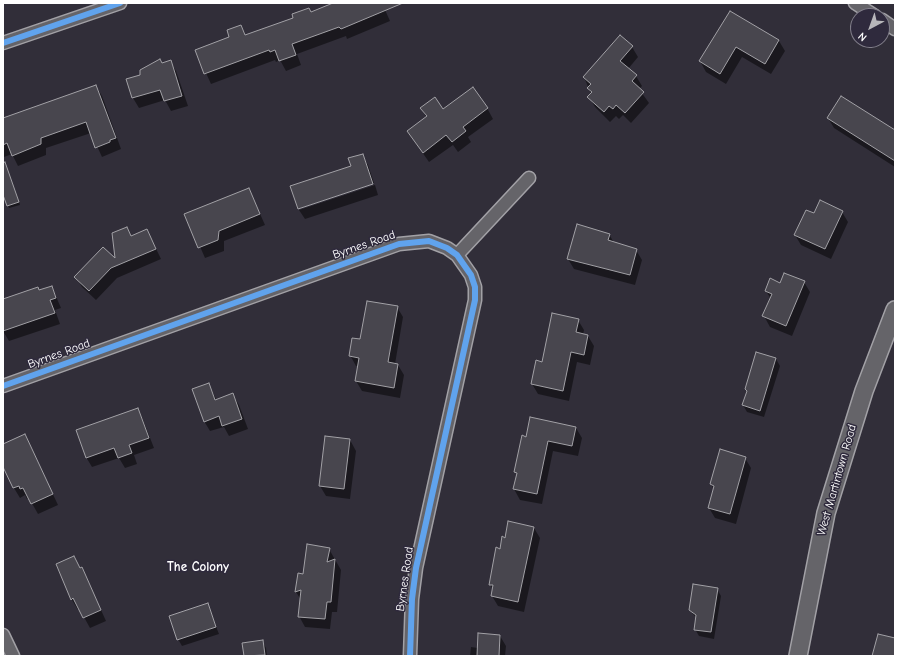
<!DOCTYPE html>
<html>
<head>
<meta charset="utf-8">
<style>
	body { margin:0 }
	#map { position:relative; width:898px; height:659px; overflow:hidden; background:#312e39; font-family:"Comic Neue",sans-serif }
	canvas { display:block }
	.frame { position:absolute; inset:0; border:4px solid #fff; pointer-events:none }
	.north { position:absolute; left:850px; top:8px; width:40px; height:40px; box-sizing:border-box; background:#2f2a3d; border:1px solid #827f8b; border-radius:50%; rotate:221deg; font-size:11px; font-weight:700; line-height:16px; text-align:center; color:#fff }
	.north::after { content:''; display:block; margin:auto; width:14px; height:18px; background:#b7b6ba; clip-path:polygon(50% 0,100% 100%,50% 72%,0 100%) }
</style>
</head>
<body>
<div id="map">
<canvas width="898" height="659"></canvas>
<div class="frame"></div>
<div class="north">N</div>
</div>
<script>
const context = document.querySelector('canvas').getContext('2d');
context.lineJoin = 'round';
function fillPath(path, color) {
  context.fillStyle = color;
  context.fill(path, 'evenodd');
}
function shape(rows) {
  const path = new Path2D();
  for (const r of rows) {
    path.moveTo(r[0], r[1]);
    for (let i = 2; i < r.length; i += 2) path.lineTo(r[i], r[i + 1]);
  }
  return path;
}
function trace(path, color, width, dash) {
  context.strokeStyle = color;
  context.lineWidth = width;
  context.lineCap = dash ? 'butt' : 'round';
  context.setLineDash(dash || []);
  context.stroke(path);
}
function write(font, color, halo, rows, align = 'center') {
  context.font = font + ' "Comic Neue",sans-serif';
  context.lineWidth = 3;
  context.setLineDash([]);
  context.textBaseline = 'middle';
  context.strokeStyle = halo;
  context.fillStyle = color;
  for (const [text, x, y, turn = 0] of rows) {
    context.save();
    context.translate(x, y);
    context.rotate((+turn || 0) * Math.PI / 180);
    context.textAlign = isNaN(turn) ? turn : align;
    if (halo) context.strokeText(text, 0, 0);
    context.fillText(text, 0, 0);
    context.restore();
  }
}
const shadow = shape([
	[336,3,382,3,390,21,347,39,346,36,297,54,301,65,286,71,280,60,276,62,275,60,211,84,196,51,231,38,241,26,246,36],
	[730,12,779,41,785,51,771,74,742,57,726,84,706,72,700,61],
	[632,47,638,57,628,69,636,76,642,86,639,89,649,103,631,123,623,115,619,119,616,116,610,122,595,107,589,97,591,94,584,77],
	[170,61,176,71,188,106,171,111,165,100,139,108,133,98,127,80,141,75],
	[96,86,102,96,121,149,102,157,91,133,46,148,46,155,18,166,12,154,4,157,3,115,5,119],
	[421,108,443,110,487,108,493,119,468,137,471,142,458,152,453,145,429,162,408,132,427,118],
	[828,118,895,131,895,167,834,128],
	[362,155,368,165,374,183,299,208,299,210,291,186,352,167],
	[375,185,378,195,305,219,299,210],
	[3,188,14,188,20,205,9,208],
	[249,189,265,225,224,241,224,251,205,258,186,214],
	[842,212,848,222,831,259,801,245,795,235,814,215],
	[127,228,131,236,147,230,161,259,117,278,96,300,82,287,76,277,116,260],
	[609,234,614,243,636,250,642,260,635,285,574,269,568,259],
	[804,282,810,292,792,336,770,327,764,316,771,299,766,291,781,284],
	[52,287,61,308,55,310,60,324,9,341,3,331,3,300],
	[397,307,403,317,395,364,398,365,404,375,400,398,362,391,356,381,359,366,356,366,350,355],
	[578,320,584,330,583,335,588,336,594,346,590,365,577,362,569,401,538,394,532,384,543,363],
	[757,353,776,359,780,366,764,417,747,412,743,405],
	[209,385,217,401,233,395,239,405,248,429,229,436,224,427,210,431,204,421],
	[138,409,143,420,154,448,134,455,137,464,125,468,119,458,92,467,86,457],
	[576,428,582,438,578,456,553,451,542,504,520,500,514,489,517,475,515,471,527,438],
	[350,440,356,451,350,499,326,496,320,486],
	[3,446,30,446,58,505,38,514,29,498,27,499,25,495,20,498,14,488],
	[745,458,751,468,736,524,715,518,709,508,714,490,711,484],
	[534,528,540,538,524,612,498,606,492,596,493,590,490,584,505,540],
	[329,549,341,570,337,612,332,612,330,629,305,627,299,616,301,600,296,592,298,575,303,575],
	[57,564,80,569,87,579,106,621,90,628,79,608,78,610,72,600],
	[717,589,721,596,714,639,699,636,695,629,697,619,690,610],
	[207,604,219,634,182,646,178,639],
	[500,636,506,646,505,656,470,656,471,647,478,648],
	[262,641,266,648,267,656,245,656,243,644]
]);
const building = shape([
	[333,3,403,3,341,29,339,27,292,44,296,55,279,61,275,50,270,52,269,50,204,74,195,50,229,37,227,30,241,25,245,35,293,18,292,14,309,8,311,12,333,3],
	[730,11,779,40,765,64,736,47,720,74,699,61,730,11],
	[620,35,633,46,620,61,637,75,632,81,644,92,625,113,616,105,613,109,609,106,604,112,587,97,592,92,587,88,591,84,583,77,620,35],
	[160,59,162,63,171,60,182,96,164,101,160,90,132,98,126,79,140,75,140,70,160,59],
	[96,85,116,138,110,140,110,142,95,148,86,122,41,138,41,144,12,156,7,143,3,145,3,118,96,85],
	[473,87,488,108,463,127,466,131,452,142,446,135,423,153,407,131,427,116,420,108,435,97,443,109,473,87],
	[841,96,895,130,895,161,827,118,841,96],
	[363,154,373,184,298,209,290,186,351,166,348,158,363,154],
	[5,162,19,202,7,206,3,195,3,163,5,162],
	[249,188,260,214,219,231,218,240,198,248,184,214,249,188],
	[820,200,843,211,825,249,794,235,806,210,814,213,820,200],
	[577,224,610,234,608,240,637,249,630,275,567,259,577,224],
	[127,227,131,236,147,229,156,249,111,268,89,291,74,277,103,247,115,258,112,233,127,227],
	[784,273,805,281,786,326,762,316,772,294,765,291,770,278,780,283,784,273],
	[52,286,56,298,50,300,55,313,3,331,3,299,38,287,39,290,52,286],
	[367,301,398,306,388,362,398,364,394,388,355,381,359,358,349,356,352,338,360,339,367,301],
	[552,313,579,319,576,332,588,335,584,355,571,352,563,391,531,384,536,360,542,362,552,313],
	[756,352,776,358,760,411,742,405,747,391,745,389,756,352],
	[209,383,215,400,233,393,242,419,222,426,219,416,204,422,192,389,209,383],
	[138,408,149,438,129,445,132,453,118,458,114,448,86,458,76,430,138,408],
	[530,417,576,427,572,446,548,441,537,494,513,489,517,473,514,472,522,435,526,437,530,417],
	[25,434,53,494,31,504,23,488,20,489,19,486,13,488,3,467,3,444,25,434],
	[325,436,350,439,344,489,319,486,325,436],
	[720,449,746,457,730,514,708,508,714,486,710,484,720,449],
	[508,521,534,527,518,602,491,596,493,585,489,585,496,547,500,549,502,536,505,538,508,521],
	[307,544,330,548,327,562,335,559,331,602,327,602,325,619,298,617,301,590,295,592,298,573,303,574,307,544],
	[74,556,80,568,82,567,101,610,83,618,73,598,71,600,56,564,74,556],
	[693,584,718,588,711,632,694,630,696,615,689,610,693,584],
	[208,603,216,627,177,640,169,616,208,603],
	[478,633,500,635,499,656,477,656,478,633],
	[878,634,895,638,895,656,872,656,878,634],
	[263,640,265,655,244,656,242,643,263,640]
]);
const minor = shape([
	[855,3,875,16],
	[882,20,895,29],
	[3,43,120,3],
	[457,255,529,178],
	[3,386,399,244,429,241,447,248,457,255,471,275,475,287,475,300,416,568,412,599,410,656],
	[3,635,13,656]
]);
const secondary = shape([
	[798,656,826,513,864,391,895,310]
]);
const cycleway = shape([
	[3,43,120,3],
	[3,386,399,244,429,241,447,248,457,255,471,275,475,287,475,300,416,568,412,599,410,656]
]);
const streetNames = [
	["Byrnes Road",364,245,-19],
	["Byrnes Road",59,354,-20],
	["West Martintown Road",837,480,-74],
	["Byrnes Road",405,579,-82]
];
const neighbourhoodNames = [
	["The Colony",198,567]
];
fillPath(shadow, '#0007');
fillPath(building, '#48464e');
trace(building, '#a2a1a6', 1);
trace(minor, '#a2a1a6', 15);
trace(secondary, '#a2a1a6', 20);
trace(minor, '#656469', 12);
trace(secondary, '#656469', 17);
trace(cycleway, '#60a3ed', 6);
write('12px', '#fff', '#2f2a3d', streetNames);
write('bold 13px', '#fff', '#2f2a3d', neighbourhoodNames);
</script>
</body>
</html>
